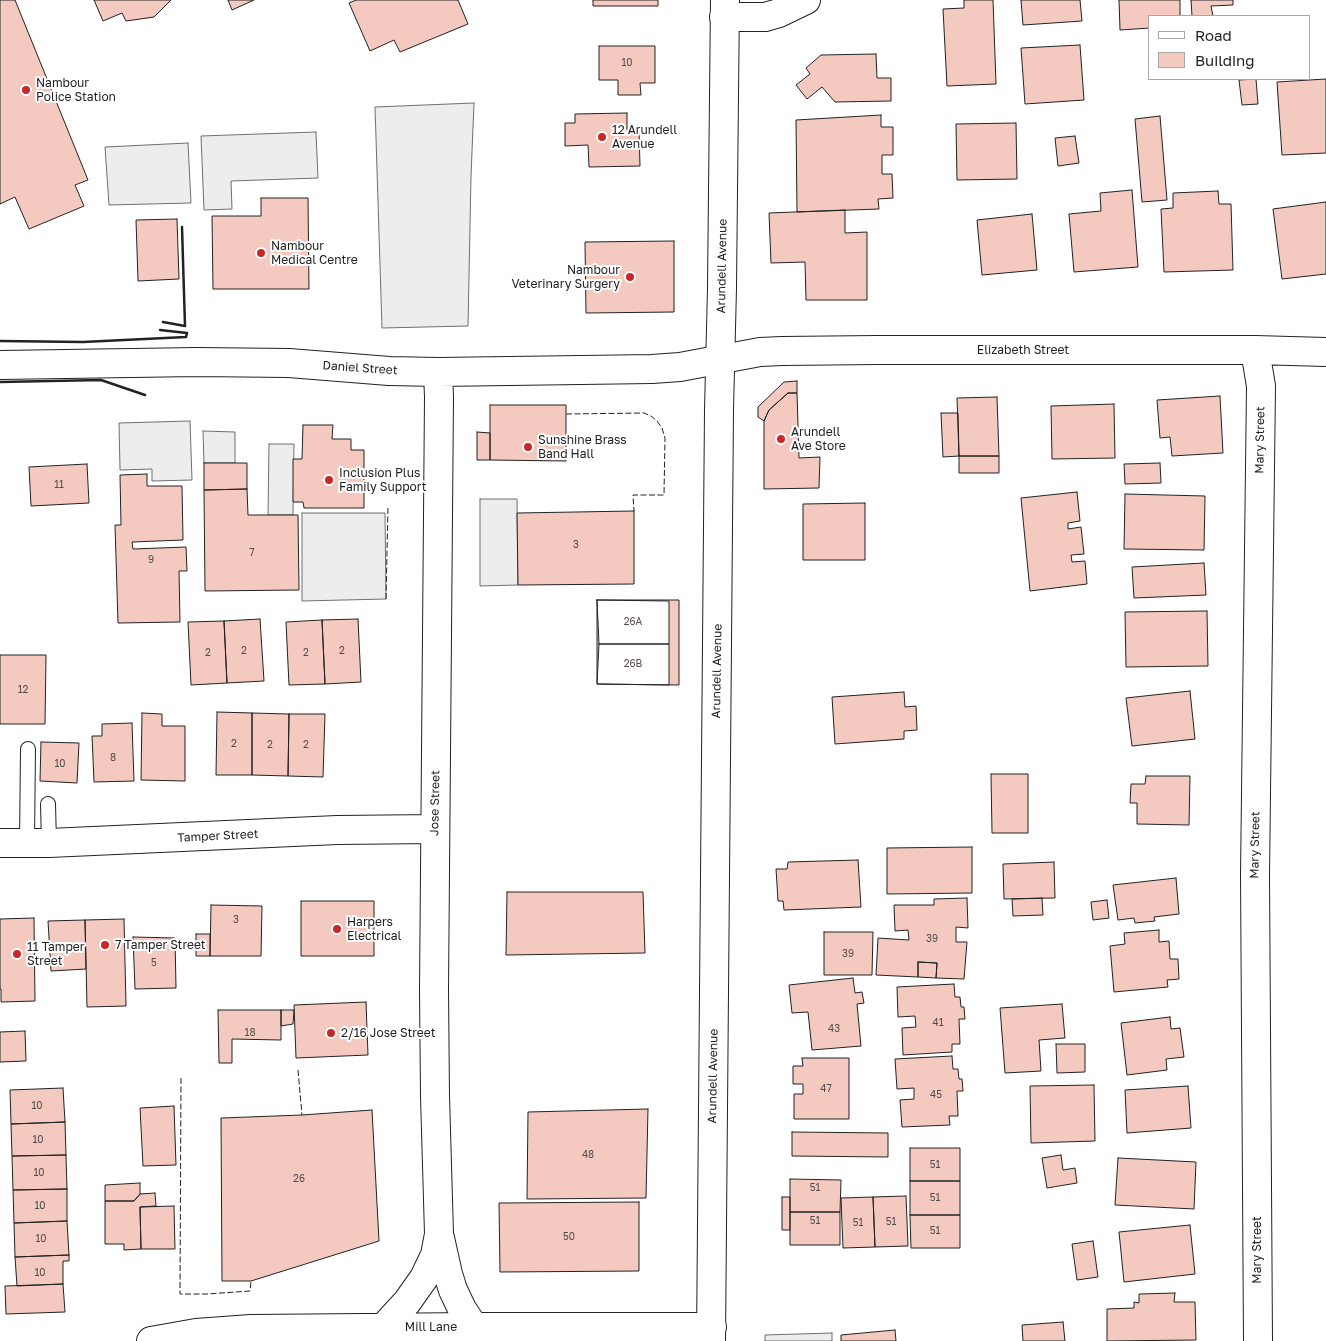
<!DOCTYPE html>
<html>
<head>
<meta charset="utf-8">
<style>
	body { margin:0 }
	#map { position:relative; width:1326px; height:1341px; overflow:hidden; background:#fff; font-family:"Golos Text",sans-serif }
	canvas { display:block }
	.legend { position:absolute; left:1148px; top:15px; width:162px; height:65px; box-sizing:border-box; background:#fff; border:1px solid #a7a7a7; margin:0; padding:6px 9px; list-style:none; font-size:15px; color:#222 }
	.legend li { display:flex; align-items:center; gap:10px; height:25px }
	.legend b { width:25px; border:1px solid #a7a7a7 }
</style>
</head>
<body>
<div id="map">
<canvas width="1326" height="1341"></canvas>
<ul class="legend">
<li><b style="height:6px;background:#fff"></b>Road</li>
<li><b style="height:14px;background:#f3c9c0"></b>Building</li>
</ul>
</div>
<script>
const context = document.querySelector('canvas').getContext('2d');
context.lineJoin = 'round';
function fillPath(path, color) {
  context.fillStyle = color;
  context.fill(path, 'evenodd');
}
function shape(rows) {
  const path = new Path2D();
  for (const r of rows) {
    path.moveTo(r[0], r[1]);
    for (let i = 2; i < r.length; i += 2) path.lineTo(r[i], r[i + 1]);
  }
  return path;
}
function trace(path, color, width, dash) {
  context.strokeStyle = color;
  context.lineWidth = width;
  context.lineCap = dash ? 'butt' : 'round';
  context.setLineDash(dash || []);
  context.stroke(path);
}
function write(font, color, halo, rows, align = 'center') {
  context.font = font + ' "Golos Text",sans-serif';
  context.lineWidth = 4;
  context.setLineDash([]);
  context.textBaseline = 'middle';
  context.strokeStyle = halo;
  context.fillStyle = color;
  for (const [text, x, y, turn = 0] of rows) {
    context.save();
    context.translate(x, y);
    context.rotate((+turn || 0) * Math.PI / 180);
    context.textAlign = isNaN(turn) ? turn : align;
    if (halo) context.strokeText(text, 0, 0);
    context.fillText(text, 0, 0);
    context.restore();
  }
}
const parking = shape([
	[474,103,471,176,468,326,382,328,375,107,474,103],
	[316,132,318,178,231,181,232,209,204,210,201,136,316,132],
	[188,143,191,203,109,205,105,147,188,143],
	[190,421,192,480,152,481,152,469,120,470,119,423,190,421],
	[203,431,235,432,235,463,204,463,203,431],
	[269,444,294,444,293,515,268,515,269,444],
	[480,499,517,499,518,585,480,586,480,499],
	[302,513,385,513,386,599,302,601,302,513],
	[832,1333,832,1341,765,1341,765,1335,832,1333]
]);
const building = shape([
	[0,0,15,0,88,180,75,185,84,206,29,229,15,197,0,204,0,0],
	[94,0,171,0,154,17,126,21,122,13,103,21,94,0],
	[228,0,254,0,232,10,228,0],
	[356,0,458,0,468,24,400,52,394,40,370,51,349,3,356,0],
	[593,0,658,0,658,6,593,6,593,0],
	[964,0,993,0,996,84,947,86,943,9,964,8,964,0],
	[1021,0,1080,0,1082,21,1023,25,1021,0],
	[1119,0,1180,0,1180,16,1150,16,1150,28,1120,30,1119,0],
	[1191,0,1233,0,1233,5,1211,6,1213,16,1192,16,1191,0],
	[1080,45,1084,100,1025,104,1021,48,1080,45],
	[599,46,655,46,655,83,640,83,641,95,618,95,618,80,599,80,599,46],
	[876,54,877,78,891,78,891,101,835,102,822,87,807,99,796,85,810,74,806,68,821,55,876,54],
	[1256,79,1258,104,1242,105,1239,80,1256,79],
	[1326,79,1326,153,1282,155,1277,82,1326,79],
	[627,113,627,130,639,130,640,166,589,167,588,145,565,146,565,123,575,123,575,114,627,113],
	[881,115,881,127,893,127,893,155,882,155,882,174,892,174,893,198,878,199,879,209,797,212,796,120,881,115],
	[1160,116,1167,200,1142,202,1135,119,1160,116],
	[1016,123,1017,179,957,180,956,124,1016,123],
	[1075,136,1079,163,1058,166,1055,138,1075,136],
	[1132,190,1138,267,1074,272,1069,214,1101,211,1100,193,1132,190],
	[1218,191,1219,204,1231,204,1233,270,1164,272,1161,209,1173,208,1173,193,1218,191],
	[261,198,308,198,309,289,213,289,212,216,261,216,261,198],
	[1326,202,1326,274,1282,279,1273,209,1326,202],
	[845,210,845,233,867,232,867,300,806,300,805,262,771,263,769,213,845,210],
	[1032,214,1037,270,982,275,977,220,1032,214],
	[177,219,179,279,138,281,136,220,177,219],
	[674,241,674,312,586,313,585,242,674,241],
	[797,381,797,393,788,393,769,410,764,421,758,417,758,407,784,382,797,381],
	[788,393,797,393,799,458,820,457,819,488,764,489,764,421,769,410,788,393],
	[1220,396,1223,453,1172,456,1170,437,1160,438,1157,400,1220,396],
	[997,397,999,456,959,456,957,398,997,397],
	[1114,404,1115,458,1052,459,1051,406,1114,404],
	[490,405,566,405,566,461,490,460,490,405],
	[941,413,958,413,959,456,943,457,941,413],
	[303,425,333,425,332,439,351,439,351,450,364,450,364,508,304,508,303,502,293,502,293,459,302,459,303,425],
	[477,432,490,433,490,460,477,460,477,432],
	[959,456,999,456,999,473,959,473,959,456],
	[204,463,247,463,247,489,204,490,204,463],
	[1160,463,1161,483,1125,484,1124,464,1160,463],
	[87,464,89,503,31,506,29,467,87,464],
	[147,474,147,486,182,486,183,540,132,542,133,549,186,547,187,571,179,571,180,622,118,623,115,525,121,525,120,475,147,474],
	[247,489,248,515,298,515,299,590,205,591,204,490,247,489],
	[1077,492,1080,521,1068,523,1068,529,1081,527,1084,554,1071,555,1072,562,1085,561,1087,584,1030,591,1021,498,1077,492],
	[1125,494,1205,496,1204,550,1124,549,1125,494],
	[865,503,865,560,803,560,803,504,865,503],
	[634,511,634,584,518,585,517,513,634,511],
	[1204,563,1206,595,1134,598,1132,567,1204,563],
	[597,600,669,601,669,644,599,644,597,600],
	[597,600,679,600,679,685,597,684,597,600],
	[1207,611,1208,666,1126,667,1125,612,1207,611],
	[260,619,264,681,227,683,224,621,260,619],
	[358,619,361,682,325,684,322,620,358,619],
	[322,620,325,684,289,685,286,622,322,620],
	[224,621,227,683,191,685,188,622,224,621],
	[599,644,669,644,669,685,597,684,599,644],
	[0,655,46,655,45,724,0,724,0,655],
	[1190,691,1195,739,1132,746,1126,698,1190,691],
	[904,692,905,707,916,706,917,730,904,731,904,739,835,744,832,697,904,692],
	[217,712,252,713,252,775,216,775,217,712],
	[142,713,162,714,162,726,185,726,185,781,141,780,142,713],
	[252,713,289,714,288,776,252,775,252,713],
	[289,714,325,714,323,777,288,776,289,714],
	[132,723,134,781,94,782,92,736,102,736,102,724,132,723],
	[41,742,79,743,77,783,40,781,41,742],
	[991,774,1028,774,1028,833,992,833,991,774],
	[1146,776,1190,776,1189,825,1137,824,1137,803,1130,803,1131,784,1145,784,1146,776],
	[972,847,972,893,887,894,887,848,972,847],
	[858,860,861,907,784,910,783,901,778,901,776,869,787,869,788,862,858,860],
	[1054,862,1055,898,1004,899,1003,864,1054,862],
	[1176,878,1179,914,1154,917,1155,921,1135,923,1134,918,1118,920,1113,885,1176,878],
	[507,892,643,892,645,953,506,955,507,892],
	[967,898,968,928,956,927,956,942,967,942,964,979,936,978,937,963,918,962,918,977,876,975,878,938,909,940,908,930,895,931,894,905,934,905,934,899,967,898],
	[1042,898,1043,915,1013,916,1012,899,1042,898],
	[1107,900,1109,918,1093,920,1091,902,1107,900],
	[301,901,374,901,374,956,301,956,301,901],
	[211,905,262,906,261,956,210,956,211,905],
	[34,918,35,1001,1,1002,1,989,0,989,0,919,34,918],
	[124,919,126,1006,87,1007,85,920,124,919],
	[85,920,86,969,51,971,48,921,85,920],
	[1159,930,1159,942,1169,941,1170,959,1178,959,1179,979,1167,980,1168,987,1114,992,1110,946,1125,944,1124,933,1159,930],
	[824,932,873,932,872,975,824,975,824,932],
	[196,934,210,934,210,956,196,956,196,934],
	[133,937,175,938,176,988,135,989,133,937],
	[918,962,937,963,936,978,918,977,918,962],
	[853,978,855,993,862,992,864,1003,857,1004,861,1046,812,1050,808,1012,792,1013,789,985,853,978],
	[954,984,955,997,960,997,961,1007,964,1007,965,1019,959,1019,960,1044,952,1044,952,1052,903,1055,902,1028,916,1027,915,1016,898,1017,897,987,954,984],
	[366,1002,368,1055,296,1058,294,1005,366,1002],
	[1062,1004,1065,1038,1039,1040,1041,1071,1005,1073,1000,1008,1062,1004],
	[218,1010,281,1010,281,1040,232,1039,232,1063,219,1063,218,1010],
	[281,1010,294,1010,293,1024,281,1026,281,1010],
	[1170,1017,1171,1029,1180,1028,1184,1057,1166,1059,1167,1070,1127,1075,1121,1023,1170,1017],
	[25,1031,26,1061,0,1062,0,1032,25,1031],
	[1056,1044,1085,1044,1085,1072,1057,1073,1056,1044],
	[952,1056,953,1069,958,1069,959,1079,962,1079,963,1091,957,1091,958,1116,949,1116,950,1125,902,1127,900,1100,914,1099,914,1088,897,1089,895,1059,952,1056],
	[802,1058,849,1058,849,1119,794,1119,794,1094,803,1094,803,1084,793,1084,793,1066,803,1066,802,1058],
	[1094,1085,1095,1141,1031,1143,1030,1086,1094,1085],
	[1188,1086,1191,1128,1127,1133,1125,1090,1188,1086],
	[63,1088,65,1122,11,1124,10,1090,63,1088],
	[174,1106,176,1165,143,1166,140,1108,174,1106],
	[648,1109,646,1198,527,1199,528,1112,648,1109],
	[372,1110,379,1241,251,1281,222,1281,221,1118,302,1115,372,1110],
	[65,1122,66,1155,12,1156,11,1124,65,1122],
	[792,1132,888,1133,888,1157,792,1156,792,1132],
	[910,1148,960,1148,960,1181,910,1181,910,1148],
	[66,1155,67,1189,13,1190,12,1156,66,1155],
	[1061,1155,1063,1170,1075,1168,1077,1183,1047,1188,1042,1158,1061,1155],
	[1118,1158,1196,1162,1194,1209,1115,1205,1118,1158],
	[790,1179,841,1180,840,1212,790,1212,790,1179],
	[910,1181,960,1181,960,1215,910,1215,910,1181],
	[140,1183,140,1194,134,1201,105,1201,105,1185,140,1183],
	[67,1189,67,1221,14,1223,13,1190,67,1189],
	[155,1193,156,1206,140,1207,141,1249,124,1250,124,1244,105,1244,105,1201,134,1201,140,1194,155,1193],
	[906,1196,908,1246,875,1247,873,1197,906,1196],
	[782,1197,790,1197,790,1230,782,1230,782,1197],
	[873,1197,875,1247,843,1248,841,1198,873,1197],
	[639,1202,639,1271,500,1272,499,1203,639,1202],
	[174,1206,175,1249,141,1249,140,1207,174,1206],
	[790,1212,840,1212,840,1245,790,1245,790,1212],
	[910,1215,960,1215,960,1248,911,1248,910,1215],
	[67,1221,69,1255,15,1257,14,1223,67,1221],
	[1190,1225,1195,1274,1124,1282,1119,1232,1190,1225],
	[1093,1241,1098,1277,1077,1280,1072,1244,1093,1241],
	[69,1255,69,1261,63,1261,63,1284,17,1286,15,1257,69,1255],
	[63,1284,65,1312,6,1314,5,1286,63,1284],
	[1175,1293,1174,1302,1195,1302,1196,1340,1107,1341,1107,1309,1134,1308,1134,1302,1139,1303,1139,1294,1175,1293],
	[1063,1322,1065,1341,1023,1341,1022,1325,1063,1322],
	[895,1330,896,1341,841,1341,841,1335,895,1330]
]);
const service = shape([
	[48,804,49,843],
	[27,842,28,749]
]);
const minor = shape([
	[724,17,765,17,779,13,806,0],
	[1255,350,1261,386,1255,875,1258,1341],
	[0,365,197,362,289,363,389,371,438,372,652,369,680,367,760,352,782,351,877,350,1255,350,1326,352],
	[0,843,49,843,337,830,435,829],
	[440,1238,448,1274,453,1290,462,1309,474,1327],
	[384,1327,407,1302,424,1278,435,1255,439,1234,435,1096,434,989,439,397,438,372],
	[151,1341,196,1333,251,1329,474,1327,712,1327]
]);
const secondary = shape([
	[711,1341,719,410,722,288,725,0]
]);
const fence = shape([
	[566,414,644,413,651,416,657,421,662,428,665,438,664,495,633,495,634,511],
	[386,599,388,506],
	[298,1070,302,1115],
	[181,1078,180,1294,207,1294,250,1291,251,1281]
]);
const wall = shape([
	[163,322,185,326,182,227],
	[0,341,83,342,186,337,187,333,160,330],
	[0,382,101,380,145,395]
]);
const markers = [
	[26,90,5,"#c62828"],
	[602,137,5,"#c62828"],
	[261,253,5,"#c62828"],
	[630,277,5,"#c62828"],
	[781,439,5,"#c62828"],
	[528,447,5,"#c62828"],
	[329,480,5,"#c62828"],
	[337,929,5,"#c62828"],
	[105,945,5,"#c62828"],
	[17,954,5,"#c62828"],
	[331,1033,5,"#c62828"]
];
const numberNames = [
	["10",627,63],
	["11",59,485],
	["3",576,545],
	["7",252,553],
	["9",151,560],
	["26A",633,622],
	["2",244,651],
	["2",342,651],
	["2",208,653],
	["2",306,653],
	["26B",633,664],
	["12",23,690],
	["2",234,744],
	["2",270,745],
	["2",306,745],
	["8",113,758],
	["10",60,764],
	["3",236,920],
	["39",932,939],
	["39",848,954],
	["5",154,963],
	["41",938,1023],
	["43",834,1029],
	["18",250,1033],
	["47",826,1089],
	["45",936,1095],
	["10",37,1106],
	["10",38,1140],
	["48",588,1155],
	["51",935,1165],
	["10",39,1173],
	["26",299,1179],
	["51",815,1188],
	["51",935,1198],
	["10",40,1206],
	["51",815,1221],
	["51",891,1222],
	["51",858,1223],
	["51",935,1231],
	["50",569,1237],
	["10",41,1239],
	["10",40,1273]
];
const poiNames = [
	["Nambour",36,83],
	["Police Station",36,97],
	["12 Arundell",612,130],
	["Avenue",612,144],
	["Nambour",271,246],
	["Medical Centre",271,260],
	["Nambour",620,270,"right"],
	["Veterinary Surgery",620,284,"right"],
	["Arundell",791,432],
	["Ave Store",791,446],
	["Sunshine Brass",538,440],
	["Band Hall",538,454],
	["Inclusion Plus",339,473],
	["Family Support",339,487],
	["Harpers",347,922],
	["Electrical",347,936],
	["7 Tamper Street",115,945],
	["11 Tamper",27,947],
	["Street",27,961],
	["2/16 Jose Street",341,1033]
];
const streetNames = [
	["Arundell Avenue",722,266,-89],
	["Elizabeth Street",1023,350],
	["Daniel Street",360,368,4],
	["Mary Street",1260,440,-89],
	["Arundell Avenue",717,671,-89],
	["Jose Street",435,803,-89],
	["Tamper Street",218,836,-3],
	["Mary Street",1255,845,-89],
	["Arundell Avenue",713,1076,-89],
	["Mary Street",1257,1250,-90],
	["Mill Lane",431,1327]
];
fillPath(parking, '#ededed');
trace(parking, '#6f6f6f', 1);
fillPath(building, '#f3c9c0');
trace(building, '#222', 1);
trace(service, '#222', 16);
trace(minor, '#222', 30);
trace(secondary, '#222', 30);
trace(service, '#fff', 14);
trace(minor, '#fff', 28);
trace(secondary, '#fff', 28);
trace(fence, '#222', 1, [6, 2.5]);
trace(wall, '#222', 2.5);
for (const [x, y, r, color] of markers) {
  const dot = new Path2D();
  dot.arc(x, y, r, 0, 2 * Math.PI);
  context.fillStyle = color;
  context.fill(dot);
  trace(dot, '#fff', 2);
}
write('10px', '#564c4a', null, numberNames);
write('12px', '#222', '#fff', poiNames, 'left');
write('12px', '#222', '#fff', streetNames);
</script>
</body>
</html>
